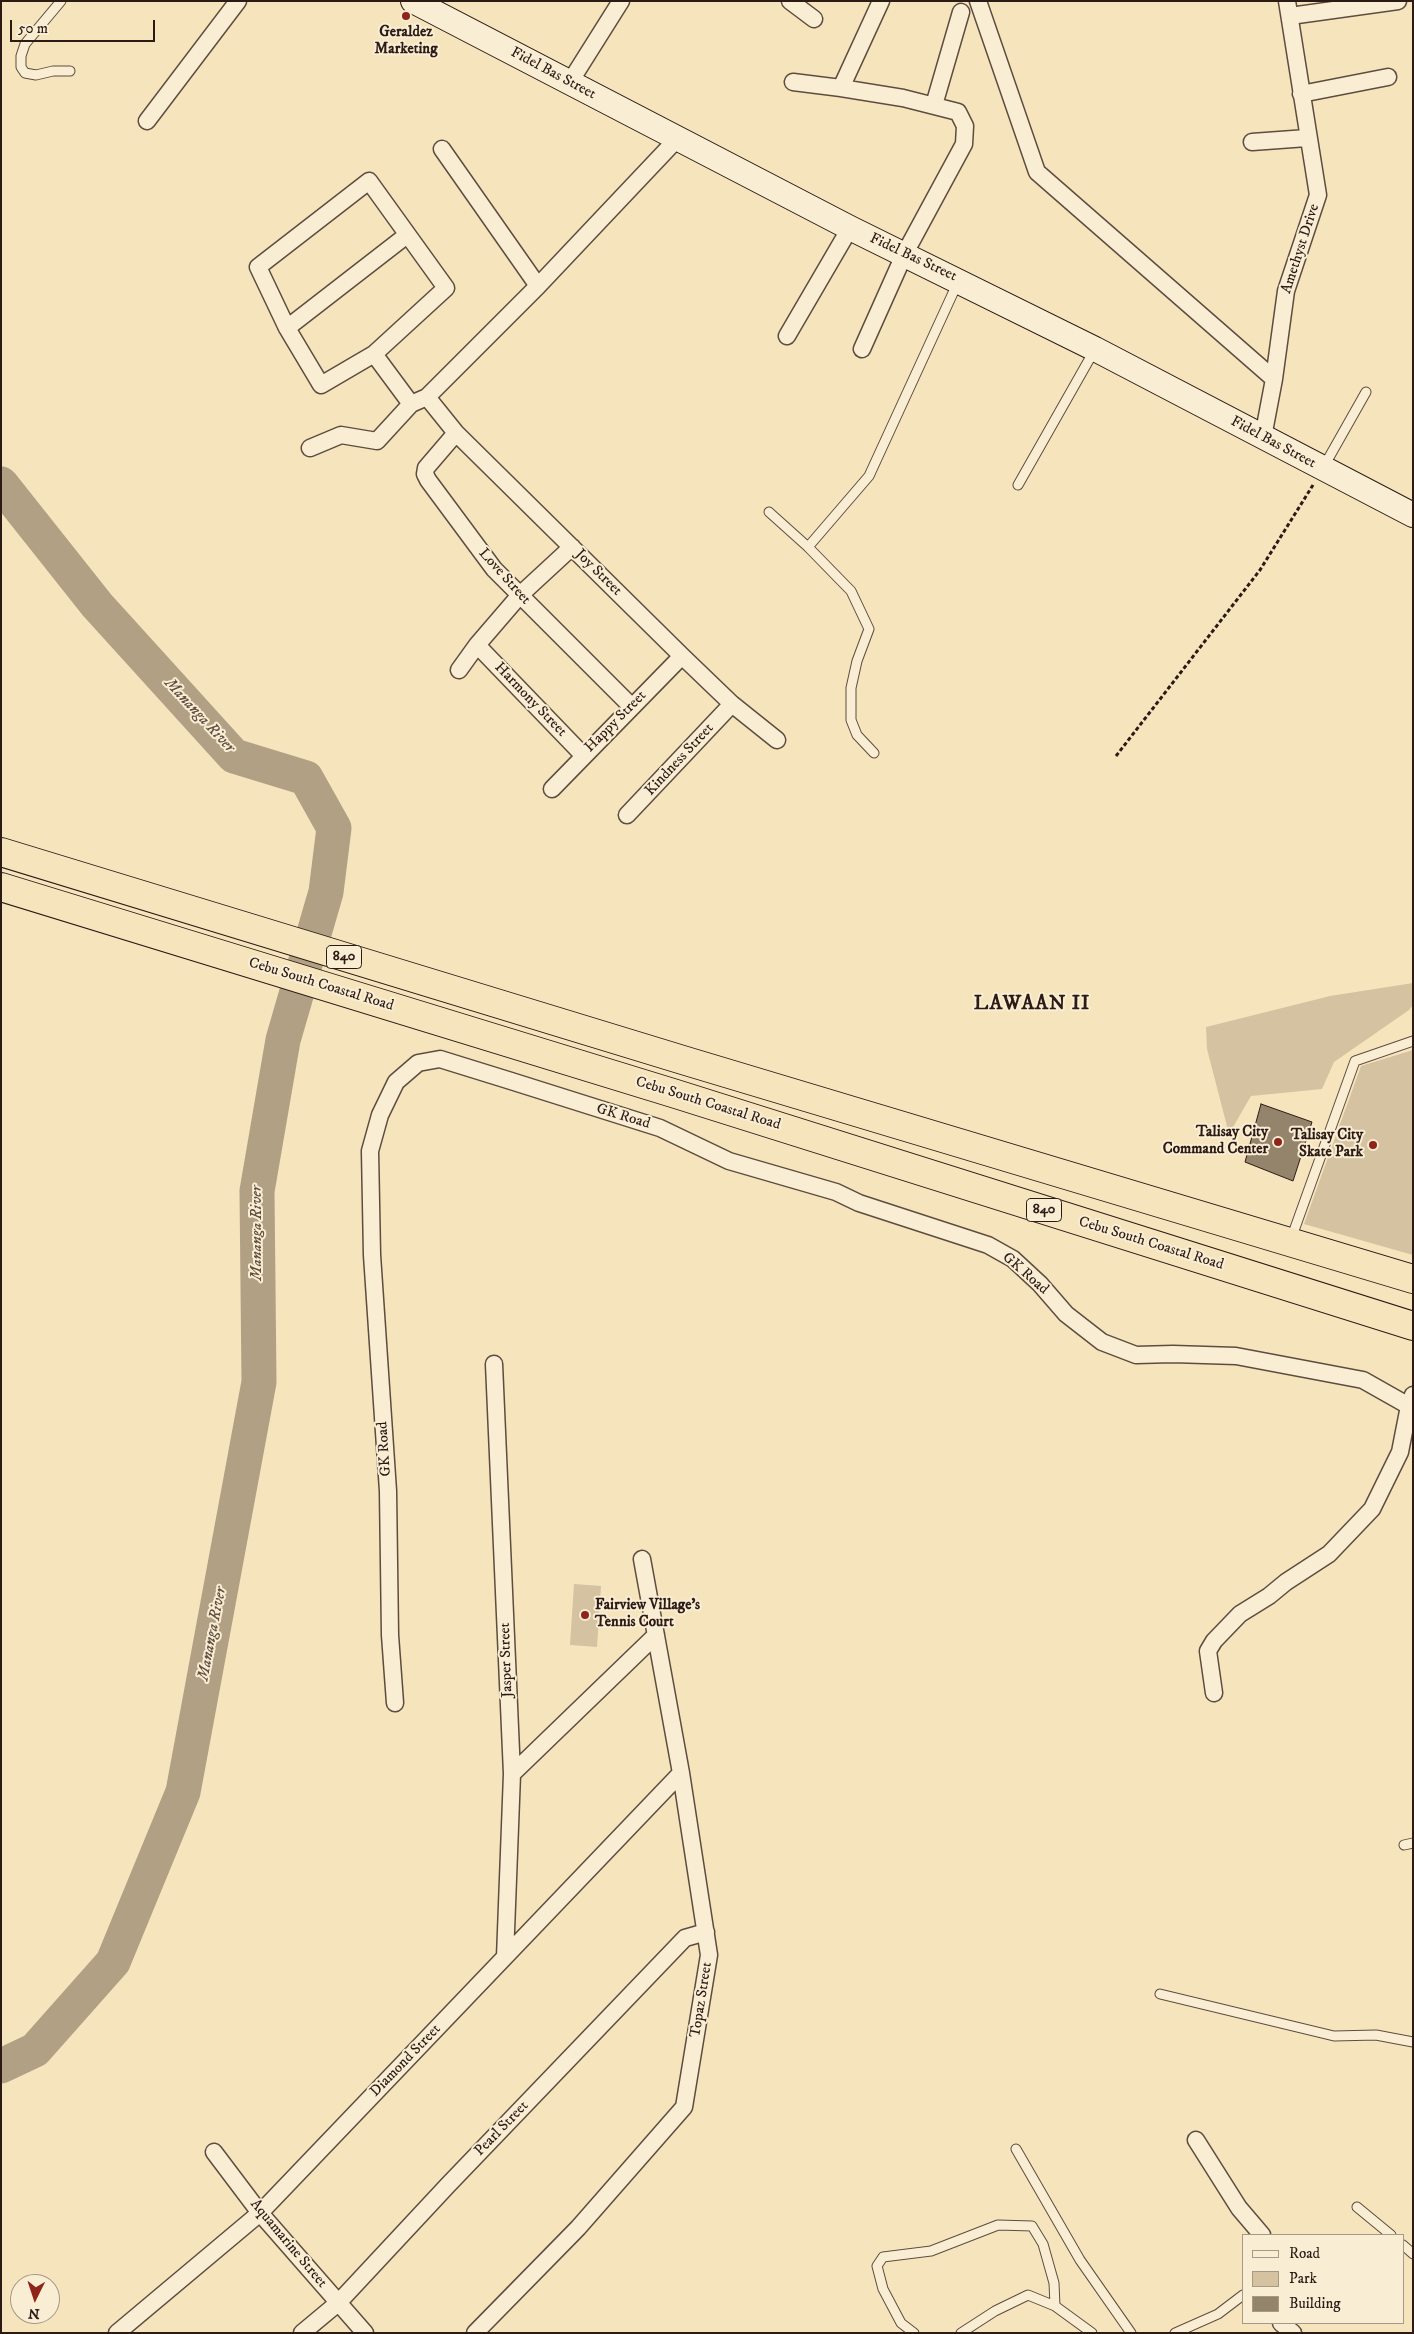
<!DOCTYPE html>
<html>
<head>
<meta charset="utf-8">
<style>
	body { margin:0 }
	#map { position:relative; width:1414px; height:2334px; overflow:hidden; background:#f6e4bd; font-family:"IM FELL DW Pica",serif }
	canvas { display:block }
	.frame { position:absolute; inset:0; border:2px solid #2c1b15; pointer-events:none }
	.legend { position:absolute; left:1242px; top:2234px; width:162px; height:90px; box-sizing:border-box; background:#f9edd4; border:1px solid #a79988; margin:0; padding:6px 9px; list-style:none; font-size:15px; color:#2c1b15 }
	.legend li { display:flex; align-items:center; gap:10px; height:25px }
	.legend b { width:25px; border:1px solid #a79988 }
	.north { position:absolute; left:10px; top:2274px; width:50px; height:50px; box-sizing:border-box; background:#f9edd4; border:1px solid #a79988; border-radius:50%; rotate:184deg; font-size:14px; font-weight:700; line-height:20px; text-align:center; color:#2c1b15 }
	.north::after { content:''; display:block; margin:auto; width:18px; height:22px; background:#8f2418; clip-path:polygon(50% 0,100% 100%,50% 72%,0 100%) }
	.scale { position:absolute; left:10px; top:20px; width:145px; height:22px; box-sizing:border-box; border:2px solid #2c1b15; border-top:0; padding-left:6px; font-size:15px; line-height:18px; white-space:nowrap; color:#2c1b15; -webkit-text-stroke:4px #f9edd4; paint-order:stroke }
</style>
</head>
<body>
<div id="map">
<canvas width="1414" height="2334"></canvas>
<div class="frame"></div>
<ul class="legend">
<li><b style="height:6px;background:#f9edd4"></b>Road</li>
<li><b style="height:14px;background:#d4c2a0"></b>Park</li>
<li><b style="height:14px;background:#95846c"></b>Building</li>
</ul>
<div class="north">N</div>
<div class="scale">50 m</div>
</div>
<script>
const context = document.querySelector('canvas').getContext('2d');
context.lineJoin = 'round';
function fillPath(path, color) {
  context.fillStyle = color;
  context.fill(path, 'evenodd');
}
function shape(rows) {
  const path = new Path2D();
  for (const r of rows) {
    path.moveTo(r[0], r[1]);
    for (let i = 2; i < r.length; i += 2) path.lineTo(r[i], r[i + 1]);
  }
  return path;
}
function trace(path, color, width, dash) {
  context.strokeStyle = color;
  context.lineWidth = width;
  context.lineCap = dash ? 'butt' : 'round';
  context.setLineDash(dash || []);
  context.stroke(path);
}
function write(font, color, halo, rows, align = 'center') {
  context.font = font + ' "IM FELL DW Pica",serif';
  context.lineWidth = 4;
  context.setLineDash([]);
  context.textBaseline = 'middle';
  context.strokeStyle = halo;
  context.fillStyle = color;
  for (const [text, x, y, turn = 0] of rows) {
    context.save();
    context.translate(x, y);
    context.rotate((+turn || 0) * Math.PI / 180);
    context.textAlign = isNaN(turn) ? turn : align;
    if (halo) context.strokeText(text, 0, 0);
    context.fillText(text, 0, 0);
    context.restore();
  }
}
const green = shape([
	[1413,983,1413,1005,1409,1010,1334,1062,1322,1089,1251,1096,1229,1134,1207,1049,1206,1027,1330,996],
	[1413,1050,1413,1255,1304,1224,1361,1066],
	[574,1584,601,1586,597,1647,570,1645]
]);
const river = shape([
	[1,484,97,605,234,756,306,778,334,828,326,892,283,1040,257,1191,259,1382,183,1792,113,1962,35,2050,1,2066]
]);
const building = shape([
	[1261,1104,1312,1122,1293,1181,1245,1162,1261,1104]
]);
const path = shape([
	[1116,756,1260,570,1313,485]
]);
const lane = shape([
	[61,1,25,44,21,56,21,67,25,73,36,75,53,71,70,71],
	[1323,468,1366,392],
	[1018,485,1094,351],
	[769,512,808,547,851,591,869,629,857,661,851,688,851,720,857,735,874,753],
	[808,547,869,476,958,282],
	[1291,1239,1355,1061,1413,1041],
	[1404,1845,1413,1843],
	[1160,1994,1334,2036,1376,2035,1413,2042],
	[1016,2149,1080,2260,1131,2333],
	[1357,2207,1391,2235],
	[1403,2245,1413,2254],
	[914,2333,901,2323,883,2289,877,2266,883,2257,931,2251,998,2225,1032,2226,1043,2244,1054,2283,1055,2306],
	[961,2333,995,2311,1028,2295,1055,2306,1092,2333],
	[1175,2333,1218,2314,1243,2295]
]);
const street = shape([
	[790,1,814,19],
	[978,1,1037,172,1274,379],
	[1290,16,1398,1],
	[570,82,621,1],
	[793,82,841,88],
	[1301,94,1388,77],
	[934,105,961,12],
	[147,121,238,1],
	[1252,142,1307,138],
	[442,149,538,286],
	[369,181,446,288,374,354,321,385,287,328,258,267,369,181],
	[287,328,407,235],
	[787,336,850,228],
	[862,349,904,255,964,144,965,126,958,112,903,98,841,88,881,1],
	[374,354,411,404],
	[427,397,456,433,682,656,732,704,777,740],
	[456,433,426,468,425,474,428,480,494,569,631,706],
	[1263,437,1274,379,1286,291,1318,195,1287,1],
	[310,448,341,435,377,441,411,404,427,397,538,286,677,139],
	[477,645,583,755],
	[459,670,477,645,520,595,572,547],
	[552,789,682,656],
	[627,815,732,704],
	[494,1364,512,1774,505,1957],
	[1214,1693,1208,1651,1214,1641,1240,1614,1269,1596,1286,1582,1329,1554,1372,1509,1400,1452,1409,1406],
	[395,1703,390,1635,388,1491,372,1255,370,1151,380,1115,396,1082,418,1063,440,1059,511,1081,660,1128,729,1161,836,1192,859,1203,988,1245,1013,1259,1040,1284,1066,1314,1102,1342,1136,1355,1173,1354,1236,1356,1363,1380,1409,1406,1413,1395],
	[512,1774,656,1635],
	[1196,2140,1239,2208,1262,2235],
	[214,2152,260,2213,365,2333],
	[1281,2323,1293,2333],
	[117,2333,260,2213,681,1773],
	[302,2333,338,2303,448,2185,685,1938,706,1932],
	[475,2333,578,2228,684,2107,709,1955,681,1773,642,1559]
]);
const secondary = shape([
	[413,1,850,228,1095,349,1413,515]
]);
const highway = shape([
	[1,852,686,1061,1413,1279],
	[1,887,676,1094,1413,1326]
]);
const markers = [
	[406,16,5,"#8f2418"],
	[1278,1142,5,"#8f2418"],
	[1373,1145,5,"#8f2418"],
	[585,1615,5,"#8f2418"]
];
const shields = [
	[344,957,35],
	[1044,1210,35]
];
const shieldNames = [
	["840",344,957],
	["840",1044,1210]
];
const poiNames = [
	["Geraldez",406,33,"center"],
	["Marketing",406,50,"center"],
	["Talisay City",1268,1133],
	["Command Center",1268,1150],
	["Talisay City",1363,1136],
	["Skate Park",1363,1153],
	["Fairview Village's",595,1606,"left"],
	["Tennis Court",595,1623,"left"]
];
const streetNames = [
	["Fidel Bas Street",553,74,28],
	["Amethyst Drive",1301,249,-72],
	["Fidel Bas Street",913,258,25],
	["Fidel Bas Street",1273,443,28],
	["Joy Street",598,573,45],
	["Love Street",504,577,48],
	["Harmony Street",530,700,46],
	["Happy Street",616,722,-45],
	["Kindness Street",680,760,-47],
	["Cebu South Coastal Road",321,985,17],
	["Cebu South Coastal Road",708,1104,17],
	["GK Road",623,1117,17],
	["Cebu South Coastal Road",1151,1244,17],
	["GK Road",1025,1274,41],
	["GK Road",385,1449,-94],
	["Jasper Street",507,1660,-92],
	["Topaz Street",702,2000,-81],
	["Diamond Street",406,2061,-46],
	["Pearl Street",502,2129,-46],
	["Aquamarine Street",288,2244,50]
];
const waterNames = [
	["Mananga River",199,716,47],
	["Mananga River",258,1233,-90],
	["Mananga River",213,1634,-79]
];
const districtNames = [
	["LAWAAN II",1032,1005]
];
fillPath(green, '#d4c2a0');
trace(river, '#b1a084', 35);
fillPath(building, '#95846c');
trace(building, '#2c1b15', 1);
trace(lane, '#5e4d3f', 11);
trace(street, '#5e4d3f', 19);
trace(secondary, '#2c1b15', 26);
trace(highway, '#2c1b15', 30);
trace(path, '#2c1b15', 3, [4, 2.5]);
trace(lane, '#f9edd4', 9);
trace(street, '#f9edd4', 16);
trace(secondary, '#f9edd4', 24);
trace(highway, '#f6e4bd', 28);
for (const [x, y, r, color] of markers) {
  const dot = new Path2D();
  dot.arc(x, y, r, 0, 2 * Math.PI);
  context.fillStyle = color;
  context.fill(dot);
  trace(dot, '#f9edd4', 2);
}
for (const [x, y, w] of shields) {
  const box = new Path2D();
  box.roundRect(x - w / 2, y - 11.5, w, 23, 4);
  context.fillStyle = '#f9edd4';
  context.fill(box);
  trace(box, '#2c1b15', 1);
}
write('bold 14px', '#2c1b15', null, shieldNames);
write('bold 15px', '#2c1b15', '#f9edd4', poiNames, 'right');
write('15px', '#2c1b15', '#f9edd4', streetNames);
write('italic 16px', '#615041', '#f9edd4', waterNames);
context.letterSpacing = '1px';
write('bold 20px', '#2c1b15', '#f9edd4', districtNames);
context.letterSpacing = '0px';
</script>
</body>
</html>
